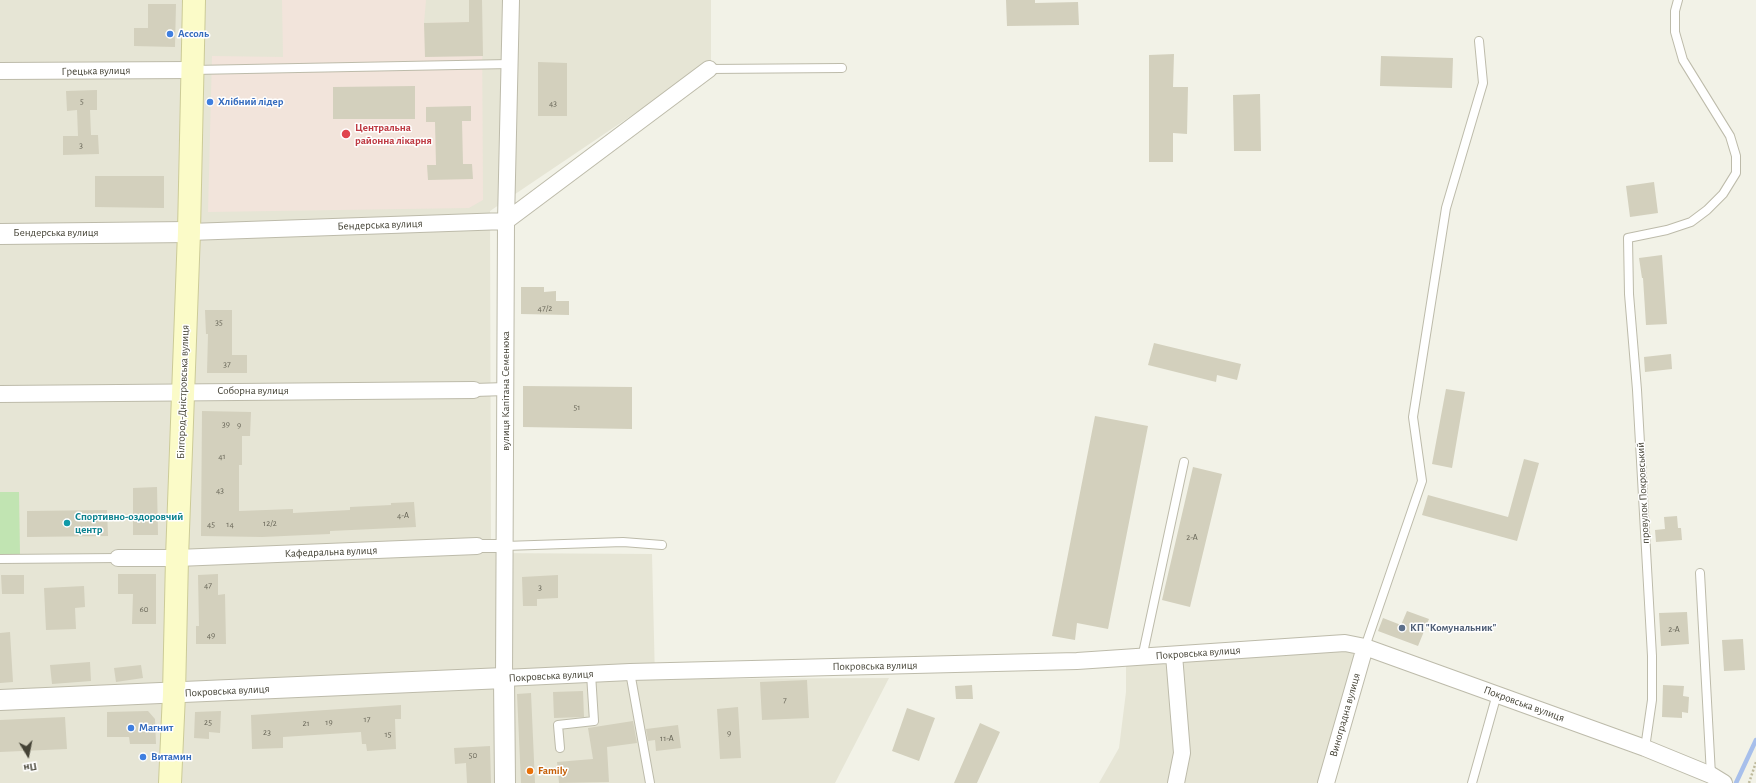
<!DOCTYPE html>
<html>
<head>
<meta charset="utf-8">
<style>
	body { margin:0 }
	#map { position:relative; width:1756px; height:783px; overflow:hidden; background:#f2f2e7; font-family:"Alegreya Sans",sans-serif }
	canvas { display:block }
	.north { position:absolute; left:8px; top:735px; width:40px; height:40px; -webkit-text-stroke:3px #fff; paint-order:stroke; rotate:170deg; font-size:11px; font-weight:700; line-height:16px; text-align:center; color:#454336 }
	.north::after { content:''; display:block; margin:auto; width:14px; height:18px; background:#454336; clip-path:polygon(50% 0,100% 100%,50% 72%,0 100%) }
</style>
</head>
<body>
<div id="map">
<canvas width="1756" height="783"></canvas>
<div class="north">Пн</div>
</div>
<script>
const context = document.querySelector('canvas').getContext('2d');
context.lineJoin = 'round';
function fillPath(path, color) {
  context.fillStyle = color;
  context.fill(path, 'evenodd');
}
function shape(rows) {
  const path = new Path2D();
  for (const r of rows) {
    path.moveTo(r[0], r[1]);
    for (let i = 2; i < r.length; i += 2) path.lineTo(r[i], r[i + 1]);
  }
  return path;
}
function trace(path, color, width, dash) {
  context.strokeStyle = color;
  context.lineWidth = width;
  context.lineCap = dash ? 'butt' : 'round';
  context.setLineDash(dash || []);
  context.stroke(path);
}
function write(font, color, halo, rows, align = 'center') {
  context.font = font + ' "Alegreya Sans",sans-serif';
  context.lineWidth = 3;
  context.setLineDash([]);
  context.textBaseline = 'middle';
  context.strokeStyle = halo;
  context.fillStyle = color;
  for (const [text, x, y, turn = 0] of rows) {
    context.save();
    context.translate(x, y);
    context.rotate((+turn || 0) * Math.PI / 180);
    context.textAlign = isNaN(turn) ? turn : align;
    if (halo) context.strokeText(text, 0, 0);
    context.fillText(text, 0, 0);
    context.restore();
  }
}
const residential = shape([
	[0,0,711,0,711,62,490,211,491,553,652,554,655,679,889,678,835,783,0,783],
	[1323,648,1359,650,1321,783,1099,783,1119,748,1126,692,1126,663]
]);
const medical = shape([
	[282,0,426,0,424,23,482,22,483,200,469,208,208,212,212,56,283,57]
]);
const green = shape([
	[0,492,19,492,20,554,0,555]
]);
const stream = shape([
	[1736,783,1756,740]
]);
const building = shape([
	[469,0,482,0,483,56,425,57,424,23,469,22],
	[1006,0,1035,0,1035,3,1078,2,1079,25,1007,26],
	[148,4,176,4,175,47,134,46,134,28,148,28],
	[1174,54,1173,87,1188,87,1187,134,1173,133,1173,162,1149,162,1149,55],
	[1381,56,1453,58,1452,88,1380,86],
	[538,62,567,63,567,116,538,116],
	[415,86,415,119,333,119,333,87],
	[97,90,97,110,90,110,91,135,98,135,99,154,63,155,63,136,78,136,77,110,67,111,66,91],
	[1260,94,1261,151,1234,151,1233,95],
	[471,106,471,121,462,121,463,164,472,164,473,179,428,180,427,165,436,165,435,122,426,122,426,107],
	[95,176,164,176,164,208,95,207],
	[1654,182,1658,213,1630,217,1626,186],
	[1662,255,1667,324,1646,325,1643,278,1642,278,1639,258],
	[521,287,544,287,544,292,556,291,556,301,569,301,569,315,521,314],
	[205,310,232,310,232,355,247,355,247,373,207,373,208,334,206,334],
	[1154,343,1241,364,1237,380,1217,375,1216,382,1148,365],
	[1671,354,1672,369,1645,372,1644,357],
	[523,386,632,387,632,429,523,427],
	[1446,389,1465,392,1452,468,1432,464],
	[202,411,251,412,250,436,242,436,242,465,239,465,239,511,293,509,293,513,350,510,350,507,391,505,391,503,414,502,416,527,330,531,330,534,306,535,262,537,201,536],
	[1095,416,1148,426,1108,629,1077,623,1075,640,1052,636],
	[1524,459,1539,463,1517,541,1422,515,1428,495,1508,517],
	[1193,467,1222,474,1190,607,1162,600],
	[157,487,158,535,133,535,133,488],
	[107,510,108,536,27,537,27,511],
	[1677,516,1678,528,1681,528,1682,540,1656,542,1655,530,1665,529,1664,517],
	[118,574,156,574,156,624,132,624,133,594,118,594],
	[218,574,218,595,225,594,226,644,196,644,196,626,199,626,198,575],
	[1,575,24,575,24,594,2,594],
	[558,575,558,598,537,599,537,606,523,606,522,577],
	[84,586,85,607,75,608,76,629,46,630,44,588],
	[1407,611,1429,619,1418,646,1378,631,1383,618,1401,625],
	[1687,612,1689,644,1661,646,1659,613],
	[10,632,13,682,0,683,0,633],
	[1743,639,1745,670,1724,671,1722,640],
	[90,662,91,681,52,684,50,665],
	[141,665,143,678,116,682,114,668],
	[807,680,809,718,762,720,760,682],
	[972,685,973,699,956,699,955,686],
	[1663,685,1684,686,1683,696,1689,697,1688,713,1682,712,1682,718,1662,717],
	[583,691,584,717,554,718,553,692],
	[531,693,535,783,521,783,517,694],
	[401,705,401,719,395,719,396,749,367,751,366,744,362,744,361,732,283,737,283,748,252,749,251,715],
	[738,707,741,758,720,759,717,709],
	[907,708,935,718,919,761,892,751],
	[148,711,155,719,156,744,130,744,129,737,107,737,107,712],
	[221,711,220,733,209,732,209,739,194,738,195,712],
	[65,717,67,749,0,752,0,720],
	[633,721,637,743,607,747,609,782,559,783,557,762,593,759,588,728],
	[980,723,1000,732,977,783,954,783],
	[678,725,681,748,656,751,655,740,648,741,646,729],
	[490,746,491,783,467,783,466,763,455,764,454,748]
]);
const path = shape([
	[1749,783,1756,762]
]);
const service = shape([
	[709,69,842,68],
	[193,70,510,64],
	[505,546,623,542,662,545],
	[0,559,118,558],
	[1700,573,1711,775],
	[1365,647,1422,481,1413,417,1446,208,1483,83,1479,41],
	[1142,658,1184,462],
	[630,672,650,783],
	[560,748,558,725,594,721,591,674],
	[1645,748,1652,700,1652,656,1637,390,1629,294,1628,238,1667,230,1691,222,1707,210,1723,194,1736,173,1736,156,1730,136,1683,60,1675,32,1675,11,1678,0],
	[1472,783,1497,694]
]);
const pedestrian = shape([
	[474,390,506,389],
	[477,546,505,546]
]);
const minor = shape([
	[511,0,506,221,504,678,630,672,1077,661,1345,643,1365,647,1645,748,1711,775,1724,783],
	[0,71,192,70],
	[189,232,506,221,709,69],
	[0,394,474,390],
	[118,558,177,558,477,546],
	[1174,655,1182,753,1176,783],
	[1326,783,1365,647]
]);
const tertiary = shape([
	[0,234,189,232],
	[0,700,504,678,505,783]
]);
const secondary = shape([
	[170,783,174,694,177,558,189,232,194,0]
]);
const markers = [
	[170,34,4,"#3f7fe0"],
	[210,102,4,"#3f7fe0"],
	[346,134,5,"#e0444e"],
	[67,523,4,"#0f9aa8"],
	[1402,628,4,"#5c6f8a"],
	[131,728,4,"#3f7fe0"],
	[143,757,4,"#3f7fe0"],
	[530,771,4,"#e8710a"]
];
const numberNames = [
	["5",82,101],
	["43",553,103],
	["3",81,145],
	["47/2",545,308],
	["35",219,322],
	["37",227,364],
	["51",577,407],
	["39",226,424],
	["9",239,425],
	["41",222,456],
	["43",220,490],
	["4-А",403,515],
	["12/2",270,523],
	["45",211,524],
	["14",230,524],
	["2-А",1192,537],
	["47",208,585],
	["3",540,587],
	["60",144,609],
	["2-А",1674,629],
	["49",211,635],
	["7",785,700],
	["17",367,719],
	["25",208,722],
	["19",329,722],
	["21",306,723],
	["23",267,732],
	["9",729,733],
	["15",388,734],
	["11-А",667,738],
	["50",473,755]
];
const shopNames = [
	["Ассоль",178,34],
	["Хлібний лідер",218,102],
	["Магнит",139,728],
	["Витамин",151,757]
];
const streetNames = [
	["Грецька вулиця",96,71,-1],
	["Бендерська вулиця",380,225,-2],
	["Бендерська вулиця",56,233],
	["Соборна вулиця",253,391],
	["вулиця Капітана Семенюка",506,391,-90],
	["Білгород-Дністровська вулиця",183,392,-88],
	["провулок Покровський",1643,493,-93],
	["Кафедральна вулиця",331,552,-2],
	["Покровська вулиця",1198,653,-4],
	["Покровська вулиця",875,666,-1],
	["Покровська вулиця",551,676,-3],
	["Покровська вулиця",227,691,-3],
	["Покровська вулиця",1524,704,20],
	["Виноградна вулиця",1345,715,-74]
];
const healthNames = [
	["Центральна",355,128],
	["районна лікарня",355,141]
];
const cultureNames = [
	["Спортивно-оздоровчий",75,517],
	["центр",75,530]
];
const serviceNames = [
	["КП \"Комунальник\"",1410,628]
];
const foodNames = [
	["Family",538,771]
];
fillPath(residential, '#e6e5d5');
fillPath(medical, '#f2e4db');
fillPath(green, '#c1e4b2');
trace(stream, '#a7bfeb', 4.5);
fillPath(building, '#d3d0bd');
trace(service, '#bdbbaa', 10);
trace(pedestrian, '#bdbbaa', 14);
trace(minor, '#bdbbaa', 18);
trace(tertiary, '#bdbbaa', 22);
trace(secondary, '#cccb97', 24);
trace(path, '#beba9c', 2.5, [2, 2]);
trace(service, '#fff', 8);
trace(pedestrian, '#fff', 12);
trace(minor, '#fff', 16);
trace(tertiary, '#fff', 20);
trace(secondary, '#fbfbc8', 22);
for (const [x, y, r, color] of markers) {
  const dot = new Path2D();
  dot.arc(x, y, r, 0, 2 * Math.PI);
  context.fillStyle = color;
  context.fill(dot);
  trace(dot, '#fff', 1.5);
}
write('9px', '#686658', null, numberNames);
write('bold 11px', '#366cbe', '#fff', shopNames, 'left');
write('11px', '#454336', '#fff', streetNames);
write('bold 11px', '#be3a42', '#fff', healthNames, 'left');
write('bold 11px', '#0d838f', '#fff', cultureNames, 'left');
write('bold 11px', '#4e5e75', '#fff', serviceNames, 'left');
write('bold 11px', '#c56008', '#fff', foodNames, 'left');
</script>
</body>
</html>
